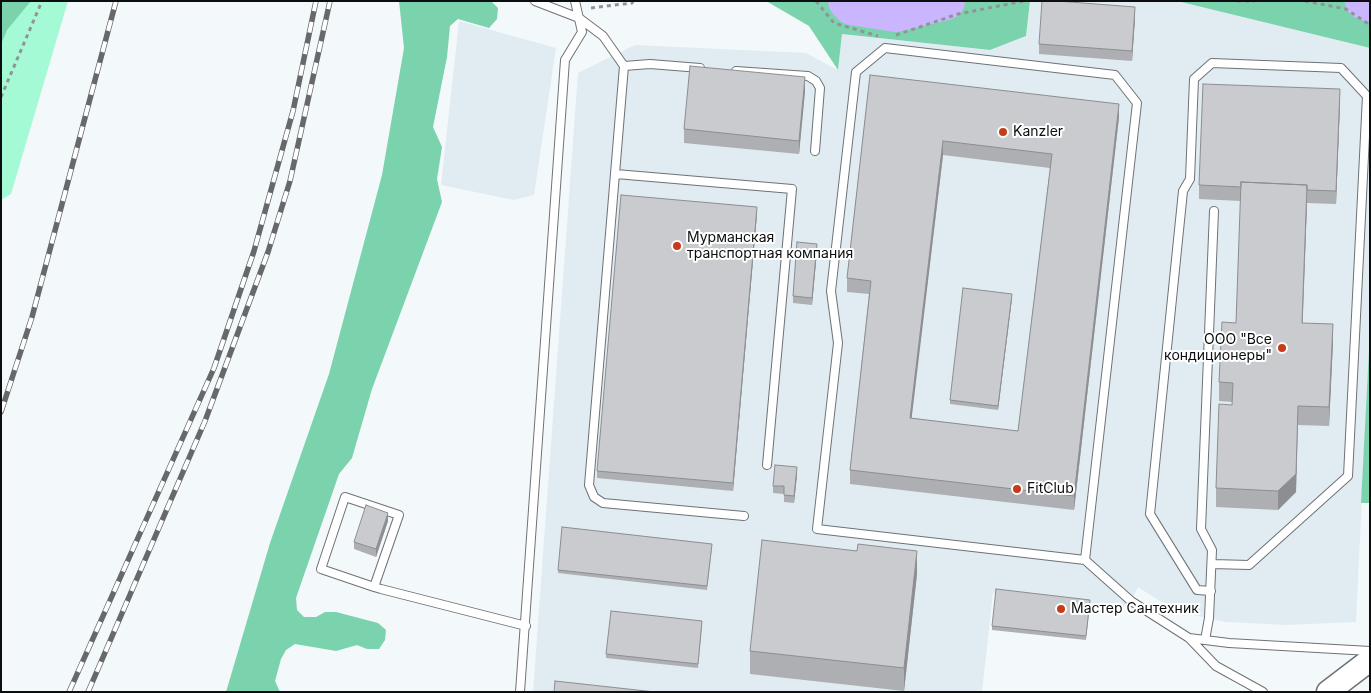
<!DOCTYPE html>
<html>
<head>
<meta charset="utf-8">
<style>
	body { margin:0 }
	#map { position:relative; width:1371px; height:693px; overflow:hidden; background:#f3f8fb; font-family:Inter,sans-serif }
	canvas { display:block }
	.frame { position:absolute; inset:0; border:2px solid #0b0d0e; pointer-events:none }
</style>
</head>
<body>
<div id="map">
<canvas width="1371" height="693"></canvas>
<div class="frame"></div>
</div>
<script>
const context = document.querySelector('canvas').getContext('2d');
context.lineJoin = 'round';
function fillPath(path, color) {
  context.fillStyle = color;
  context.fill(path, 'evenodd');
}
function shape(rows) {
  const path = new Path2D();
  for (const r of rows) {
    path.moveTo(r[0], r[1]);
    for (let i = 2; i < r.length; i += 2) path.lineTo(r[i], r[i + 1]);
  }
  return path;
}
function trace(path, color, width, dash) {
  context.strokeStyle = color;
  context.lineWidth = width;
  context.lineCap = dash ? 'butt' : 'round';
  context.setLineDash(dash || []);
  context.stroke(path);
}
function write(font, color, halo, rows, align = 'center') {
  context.font = font + ' Inter,sans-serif';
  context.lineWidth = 4;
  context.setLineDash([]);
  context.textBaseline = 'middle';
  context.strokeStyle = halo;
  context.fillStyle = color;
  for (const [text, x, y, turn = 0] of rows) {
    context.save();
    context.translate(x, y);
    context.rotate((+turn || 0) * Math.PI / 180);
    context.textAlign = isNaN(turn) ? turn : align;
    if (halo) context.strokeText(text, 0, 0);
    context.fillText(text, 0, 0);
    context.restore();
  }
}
const built = shape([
	[1030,1,1177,1,1370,48,1370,331,1356,622,1286,625,1226,622,1193,615,1158,600,1138,587,1128,607,993,593,982,692,533,692,578,73,635,45,806,53,838,70,842,34,990,50,1026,36],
	[459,21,556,48,534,195,514,200,441,185]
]);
const green = shape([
	[1,1,68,1,11,194,1,200]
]);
const forest = shape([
	[1,1,31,1,7,30,1,44],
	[399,1,491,1,498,8,497,19,489,28,458,19,450,26,447,57,433,127,442,147,437,179,442,202,372,389,352,458,339,474,296,598,297,610,304,617,316,617,325,612,336,612,378,623,386,630,385,640,379,649,367,649,357,645,336,651,295,644,286,650,281,659,275,681,280,692,226,692,270,543,329,374,382,175,404,48],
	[766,1,1030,1,1026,36,990,50,842,34,838,70,809,26],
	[1177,1,1370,1,1370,48],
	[1370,331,1370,503,1361,503]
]);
const river = shape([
	[847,1,852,6,896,13,946,1],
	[1364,1,1370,3]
]);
const path = shape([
	[816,1,834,23,878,36],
	[1237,1,1255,1],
	[1305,1,1346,9,1370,25],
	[591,8,632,3,633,1],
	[896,35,958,14,1024,1],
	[1,97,42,1]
]);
const lane = shape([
	[535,1,579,18,603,36,624,66,589,485,594,497,603,503,744,516],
	[624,66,650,64,700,68],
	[736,71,808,76,816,81,820,88,815,151],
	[616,174,792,189,767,465],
	[1085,560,1137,103,1115,75,885,48,856,72,831,291,838,343,817,529,1085,560,1131,601,1189,638,1216,666,1263,692],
	[374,587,399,515,345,497,321,569,374,587,381,589,526,626],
	[1211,591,1197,590,1150,514,1183,191,1190,179,1194,79,1212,63,1341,68,1367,96,1348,476,1249,565,1212,564],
	[1189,638,1229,643,1370,651],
	[1205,640,1209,618,1212,550,1201,529,1214,211],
	[520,692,565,60,582,32,575,1]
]);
const secondary = shape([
	[1328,692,1370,660]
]);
const rail = shape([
	[1,412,32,317,116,1],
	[69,692,214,368,254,251,293,111,316,1],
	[88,692,205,421,268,252,290,181,330,1]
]);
const wall = shape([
	[1135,18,1132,61,1039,54,1039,44],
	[870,75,1119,117,1074,510,850,484,850,470,869,294,847,292,847,278],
	[943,155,1050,168,1018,431,911,418],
	[805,91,799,154,684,143,684,129],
	[1340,103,1336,204,1307,203,1302,323,1333,342,1329,426,1298,425,1296,492,1278,510,1216,507,1216,488,1232,405,1232,402,1219,401,1219,382,1236,323,1241,201,1199,199,1199,185],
	[757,214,733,491,597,478,597,471],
	[817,251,812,305,793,303,793,296],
	[1012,298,998,410,950,404,950,400],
	[797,475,794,503,784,502,784,494,773,493,773,486],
	[388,521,376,557,354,549,354,542],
	[712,547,707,590,558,573,558,570],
	[917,574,904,691,750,674,750,651],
	[1090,603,1086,640,992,630,992,626],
	[702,625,698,668,606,658,606,654]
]);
const shadedWall = shape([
	[1135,7,1135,18,1132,61,1132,51],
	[805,77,805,91,799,154,799,141],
	[1340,89,1340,103,1336,204,1336,191],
	[1119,104,1119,117,1074,510,1074,496],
	[943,141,943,155,910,432,910,418],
	[1307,185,1307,203,1302,341,1302,323],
	[757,207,757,214,733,491,733,483],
	[817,244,817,251,812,305,812,298],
	[1012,294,1012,298,998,410,998,406],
	[1333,324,1333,342,1329,426,1329,407],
	[1298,406,1296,492,1278,510,1278,491],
	[797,467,797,475,794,503,794,496],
	[388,513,388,521,376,557,376,549],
	[917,551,917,574,904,691,904,668]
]);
const building = shape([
	[1042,1,1057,1,1135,7,1132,51,1039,44,1042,1],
	[690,66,805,77,799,141,684,129,690,66],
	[870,75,1119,104,1074,496,850,470,871,281,847,278,870,75],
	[943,141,1052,154,1018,431,910,418,943,141],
	[1203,84,1340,89,1336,191,1307,190,1307,185,1241,182,1241,187,1199,185,1203,84],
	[1241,182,1307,185,1302,323,1333,324,1329,407,1298,406,1296,474,1278,491,1216,488,1219,404,1232,405,1233,383,1219,382,1222,322,1236,323,1241,182],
	[621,195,757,207,733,483,597,471,621,195],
	[797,242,817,244,812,298,793,296,797,242],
	[963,288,1012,294,998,406,950,400,963,288],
	[775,465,797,467,794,496,784,495,784,486,773,486,775,465],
	[366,505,388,513,376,549,354,542,366,505],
	[562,527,712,544,707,586,558,570,562,527],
	[762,540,857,551,858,544,917,551,904,668,750,651,762,540],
	[996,589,1090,600,1086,636,992,626,996,589],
	[611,611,702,621,698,664,606,654,611,611],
	[555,681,655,692,554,692,555,681]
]);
const markers = [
	[1003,132,5,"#c63c1a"],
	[677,246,5,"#c63c1a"],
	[1282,348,5,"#c63c1a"],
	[1017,489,5,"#c63c1a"],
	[1061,609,5,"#c63c1a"]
];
const poiNames = [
	["Kanzler",1013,132],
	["Мурманская",687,238],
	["транспортная компания",687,254],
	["ООО \"Все",1272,340,"right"],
	["кондиционеры\"",1272,356,"right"],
	["FitClub",1027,489],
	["Мастер Сантехник",1071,609]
];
fillPath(built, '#e0ecf2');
fillPath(green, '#a4fad4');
fillPath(forest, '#7bd3ad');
trace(river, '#c9b6fe', 38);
trace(lane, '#6e7275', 10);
trace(secondary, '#6e7275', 25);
trace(path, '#909496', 3, [4, 4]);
trace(lane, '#fff', 8);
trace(secondary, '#fff', 22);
trace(rail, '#66696b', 5.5);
trace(rail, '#fff', 4, [11]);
fillPath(wall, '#adafb2');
fillPath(shadedWall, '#8d8e91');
fillPath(building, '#c9cbcf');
trace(building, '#8d8e91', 1);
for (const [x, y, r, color] of markers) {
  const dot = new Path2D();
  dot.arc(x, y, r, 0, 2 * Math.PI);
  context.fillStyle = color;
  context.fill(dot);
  trace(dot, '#fff', 2);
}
write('14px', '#0b0d0e', '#fff', poiNames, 'left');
</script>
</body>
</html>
